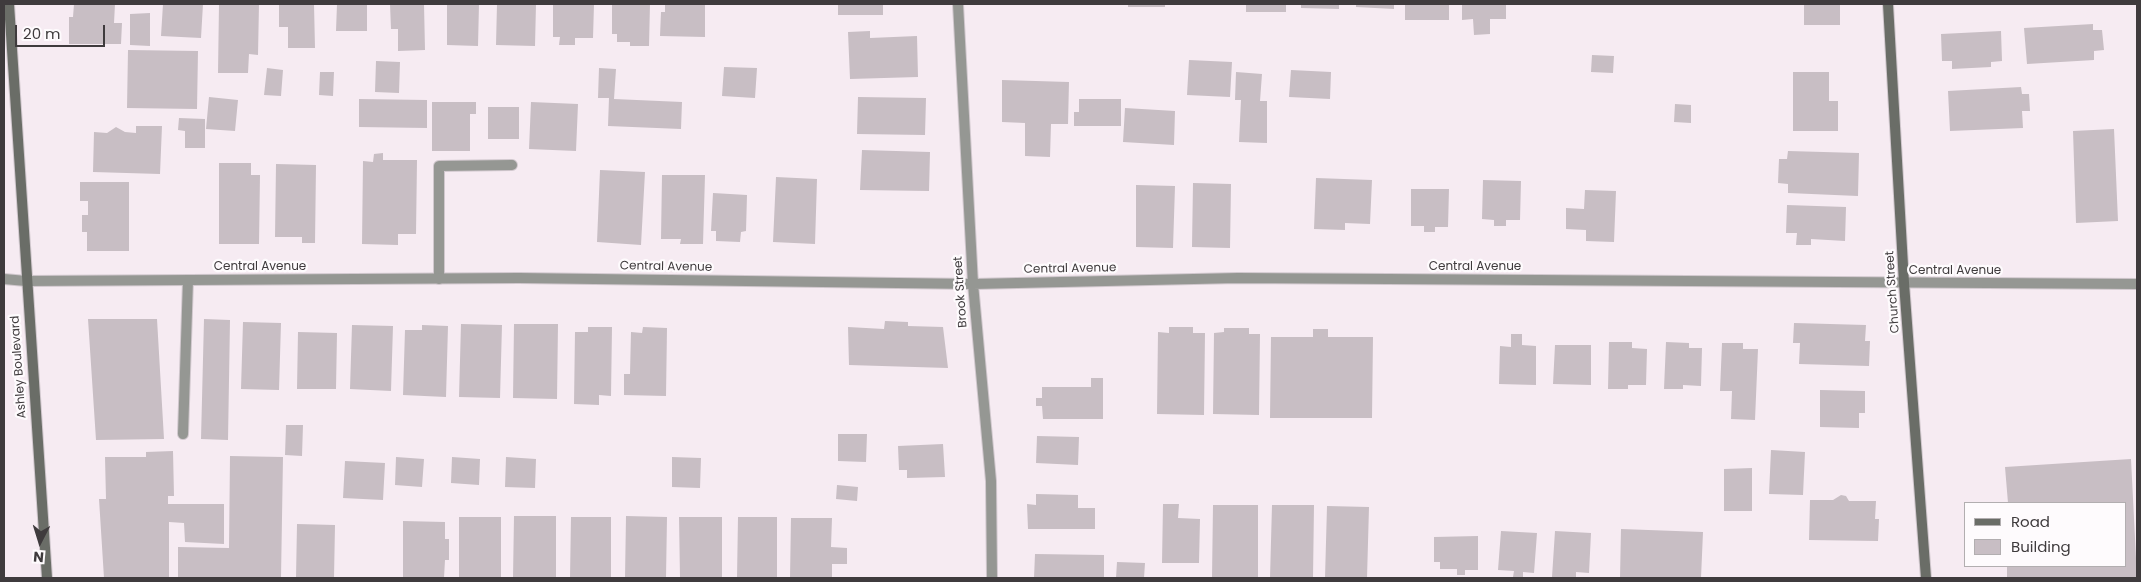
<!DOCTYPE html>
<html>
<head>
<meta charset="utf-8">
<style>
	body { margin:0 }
	#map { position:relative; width:2141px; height:582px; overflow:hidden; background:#f6ebf2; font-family:Poppins,sans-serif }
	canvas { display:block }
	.frame { position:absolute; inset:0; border:5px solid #3f3b3d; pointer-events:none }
	.legend { position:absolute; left:1964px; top:502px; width:162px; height:65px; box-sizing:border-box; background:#fefbfd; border:1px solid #b2aeb0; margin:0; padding:6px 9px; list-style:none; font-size:15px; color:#3f3b3d }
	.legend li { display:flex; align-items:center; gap:10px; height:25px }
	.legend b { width:25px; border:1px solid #b2aeb0 }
	.north { position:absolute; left:15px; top:517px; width:50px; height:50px; -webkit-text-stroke:4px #fefbfd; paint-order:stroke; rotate:185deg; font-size:14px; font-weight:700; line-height:20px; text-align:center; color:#3f3b3d }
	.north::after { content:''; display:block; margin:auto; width:18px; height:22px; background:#3f3b3d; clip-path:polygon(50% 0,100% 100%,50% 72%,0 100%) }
	.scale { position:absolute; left:15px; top:25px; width:90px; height:22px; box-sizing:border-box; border:2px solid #3f3b3d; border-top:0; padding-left:6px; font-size:15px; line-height:18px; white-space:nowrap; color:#3f3b3d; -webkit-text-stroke:4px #fefbfd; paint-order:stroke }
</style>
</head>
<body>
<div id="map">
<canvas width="2141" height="582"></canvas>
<div class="frame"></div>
<ul class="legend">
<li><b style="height:6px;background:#6a6d67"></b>Road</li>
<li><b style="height:14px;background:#c8bec4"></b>Building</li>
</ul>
<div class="north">N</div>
<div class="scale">20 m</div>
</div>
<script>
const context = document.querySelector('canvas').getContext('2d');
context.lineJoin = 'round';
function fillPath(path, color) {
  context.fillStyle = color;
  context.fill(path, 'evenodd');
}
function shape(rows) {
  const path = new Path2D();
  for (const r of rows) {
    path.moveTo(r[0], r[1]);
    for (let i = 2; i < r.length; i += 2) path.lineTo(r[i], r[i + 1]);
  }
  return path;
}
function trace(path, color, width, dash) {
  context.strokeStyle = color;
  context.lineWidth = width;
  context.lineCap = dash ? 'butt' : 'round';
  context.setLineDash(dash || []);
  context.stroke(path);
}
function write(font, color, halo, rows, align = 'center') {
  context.font = font + ' Poppins,sans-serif';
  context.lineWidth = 4.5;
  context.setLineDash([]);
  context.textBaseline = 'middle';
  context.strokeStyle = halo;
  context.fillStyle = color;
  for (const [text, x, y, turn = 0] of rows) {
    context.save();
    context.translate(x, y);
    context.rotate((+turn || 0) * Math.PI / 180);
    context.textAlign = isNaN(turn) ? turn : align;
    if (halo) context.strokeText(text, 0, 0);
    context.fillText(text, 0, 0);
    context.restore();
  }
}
const building = shape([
	[74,4,115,4,114,23,122,23,121,44,69,44,69,17,73,17],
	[163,4,203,4,201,38,161,36],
	[219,4,259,4,258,55,249,54,248,73,218,73],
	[279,4,314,4,315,48,288,48,288,27,279,27],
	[337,4,367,4,367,31,336,31],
	[390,4,424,4,425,50,398,51,398,29,391,29],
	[447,4,479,4,478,46,447,45],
	[497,4,536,4,535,46,496,45],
	[553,4,594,4,593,38,575,38,575,45,559,45,560,37,553,37],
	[612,4,650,4,649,46,630,46,630,42,617,42,617,34,612,34],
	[665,4,705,4,705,37,660,36,661,12,665,12],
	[838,4,883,4,883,15,838,15],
	[1128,4,1165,4,1165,7,1128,7],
	[1246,4,1286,4,1286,12,1246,12],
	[1301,4,1339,4,1339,9,1301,8],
	[1356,4,1394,4,1394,9,1356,7],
	[1405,4,1449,4,1449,20,1405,20],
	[1462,4,1506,4,1506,19,1490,19,1490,34,1474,35,1473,19,1462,20],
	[1804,4,1840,4,1840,25,1804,25],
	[150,13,150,46,130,45,130,14],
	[2093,24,2093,30,2102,30,2104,50,2094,51,2094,60,2027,64,2024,28],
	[870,31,870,38,917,36,918,77,850,79,848,32],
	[2001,31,2002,61,1991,62,1991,67,1952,69,1952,61,1942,61,1941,34],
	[128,50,198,51,197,109,127,108],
	[1592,55,1614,56,1613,73,1591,72],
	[1189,60,1232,62,1230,97,1187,95],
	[376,61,400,62,399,93,375,92],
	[724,67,757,68,755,98,722,96],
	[267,68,283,70,281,96,264,95],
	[599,68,616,69,614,99,682,102,681,129,608,126,609,98,598,98],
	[1291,70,1331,72,1330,99,1289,97],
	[320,72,334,72,333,96,319,95],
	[1236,72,1262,74,1260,101,1267,101,1267,143,1239,142,1241,100,1235,100],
	[1793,72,1829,72,1829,101,1838,101,1838,131,1793,131],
	[1002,80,1069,82,1068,124,1051,124,1050,157,1025,156,1025,123,1002,122],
	[2021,87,2022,94,2029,94,2030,111,2022,111,2023,128,1950,131,1948,91],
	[209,97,238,100,235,131,206,129],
	[858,97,926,98,925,135,857,134],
	[359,99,427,100,427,128,359,127],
	[1079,99,1121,99,1121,126,1074,126,1074,112,1079,112],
	[432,102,476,102,476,114,470,114,470,151,432,151],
	[531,102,578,104,576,151,529,149],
	[1675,104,1691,105,1691,123,1674,122],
	[488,107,519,107,519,139,488,139],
	[1125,108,1175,111,1174,145,1123,142],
	[179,118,205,119,205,148,185,148,185,131,178,130],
	[136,126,162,126,160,174,93,172,94,132,107,133,116,127,125,132,136,133],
	[2114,129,2118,221,2076,223,2073,131],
	[862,150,930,152,929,191,860,190],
	[1788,151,1859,153,1858,196,1788,193,1788,184,1778,183,1779,159,1787,159],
	[383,153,383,160,417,160,416,234,398,234,398,245,362,244,363,161,373,162,374,154],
	[219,163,251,163,251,175,260,175,259,244,219,244],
	[276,164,316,165,315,243,302,243,302,237,275,237],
	[600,170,645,172,641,245,597,242],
	[662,175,705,175,703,244,680,244,681,239,661,239],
	[776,177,817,179,815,244,773,242],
	[1316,178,1372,180,1370,224,1345,223,1345,230,1314,229],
	[1483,180,1521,181,1520,220,1506,220,1506,226,1494,226,1494,220,1482,219],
	[80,182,129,182,129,251,87,251,87,232,82,232,82,215,88,215,88,201,80,201],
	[1193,183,1231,184,1230,248,1192,247],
	[1136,185,1175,186,1173,248,1136,247],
	[1411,189,1449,189,1448,227,1435,227,1435,232,1424,232,1424,226,1411,226],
	[1585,190,1616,191,1614,242,1586,241,1586,230,1566,229,1566,208,1584,209],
	[713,193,747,195,746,231,741,232,740,242,716,241,716,231,711,231],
	[1787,205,1846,207,1845,241,1811,239,1811,245,1796,245,1797,233,1786,233],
	[88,319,157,319,164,439,96,440],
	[204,319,230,320,228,440,201,439],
	[885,321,908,322,908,326,943,327,948,368,849,365,848,327,884,329],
	[243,322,281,323,279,390,241,389],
	[1794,323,1866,325,1865,341,1870,341,1869,366,1799,364,1800,343,1793,343],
	[461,324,502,325,500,398,459,397],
	[514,324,558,324,557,399,513,398],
	[352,325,393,326,391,391,350,389],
	[422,325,448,326,446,397,403,395,405,330,422,330],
	[588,327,612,327,611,396,599,395,599,405,574,404,575,332,588,332],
	[643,327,667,328,666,396,624,395,624,374,630,374,631,332,642,333],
	[1169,327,1193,327,1193,333,1205,333,1204,415,1157,414,1158,332,1169,333],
	[1224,328,1249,328,1249,334,1260,334,1259,415,1213,414,1214,333,1224,332],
	[1313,329,1328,329,1328,337,1373,337,1372,418,1270,418,1271,337,1313,337],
	[298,332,337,333,336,389,297,389],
	[1511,334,1522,334,1522,345,1536,346,1536,385,1499,384,1500,346,1511,347],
	[1609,342,1632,342,1632,348,1647,349,1646,385,1628,385,1628,389,1608,389],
	[1666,342,1689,343,1689,348,1702,348,1701,386,1683,385,1683,389,1664,389],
	[1722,343,1743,343,1743,349,1758,349,1755,420,1731,419,1732,391,1720,391],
	[1555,345,1591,345,1591,385,1553,384],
	[1091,378,1103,378,1103,419,1043,419,1042,406,1036,406,1036,398,1042,398,1042,387,1091,387],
	[1820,390,1865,391,1865,413,1859,413,1859,428,1820,427],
	[286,425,303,425,302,456,285,455],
	[838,434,867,434,866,462,838,461],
	[1037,436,1079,437,1078,465,1036,463],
	[943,444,945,477,907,478,907,470,899,470,898,446],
	[1771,450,1805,452,1803,495,1769,494],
	[173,451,174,496,168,496,168,504,224,504,224,544,185,542,184,523,169,522,169,578,104,578,99,499,106,499,105,457,146,457,146,452],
	[230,456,283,457,281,578,178,578,178,547,229,548],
	[396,457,424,459,422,487,395,485],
	[452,457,480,459,479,485,451,483],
	[506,457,536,459,535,488,505,487],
	[672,457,701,458,700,488,672,487],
	[2131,459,2137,578,2007,578,2007,566,2125,566,2125,503,2008,503,2005,467],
	[345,461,385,463,383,500,343,498],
	[1752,468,1752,511,1724,511,1724,469],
	[837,485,858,487,857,501,836,499],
	[1036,494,1078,495,1078,508,1095,508,1095,529,1028,529,1027,504,1036,505],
	[1841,495,1846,496,1849,501,1876,501,1875,519,1879,519,1878,541,1809,540,1810,500,1833,500],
	[1163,504,1179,504,1178,518,1200,519,1199,563,1162,563],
	[1213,505,1258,505,1258,578,1212,578],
	[1272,505,1314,505,1313,578,1270,578],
	[1327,506,1369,507,1367,578,1325,578],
	[514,516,556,516,556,578,513,578],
	[626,516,667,517,666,578,625,578],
	[459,517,501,517,501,578,459,578],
	[571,517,611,517,611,578,570,578],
	[679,517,722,517,722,578,680,578],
	[738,517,777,517,777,578,737,578],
	[791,518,832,518,831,547,847,548,847,564,832,564,832,578,790,578],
	[403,521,445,522,445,539,449,539,449,560,445,560,444,578,403,578],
	[297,524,335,525,334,578,296,578],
	[1621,529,1703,532,1701,578,1620,578],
	[1501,531,1537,533,1534,573,1523,572,1523,578,1513,577,1514,571,1498,570],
	[1555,531,1591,533,1589,573,1576,572,1576,578,1552,577],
	[1478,536,1478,570,1465,570,1465,575,1457,575,1457,569,1440,569,1440,562,1434,562,1434,537],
	[1035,554,1104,555,1104,578,1034,578],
	[1117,562,1145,563,1144,578,1116,578]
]);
const lane = shape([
	[439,279,439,166,512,165],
	[183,434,188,280]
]);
const street = shape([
	[958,4,973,284,991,481,992,578],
	[4,279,26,281,519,278,973,284,1238,278,2137,284]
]);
const secondary = shape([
	[9,4,47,578],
	[1888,4,1904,283,1926,578]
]);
const streetNames = [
	["Central Avenue",260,267],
	["Central Avenue",666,267,1],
	["Central Avenue",1475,267],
	["Central Avenue",1070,269,-1],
	["Central Avenue",1955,271],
	["Brook Street",961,292,-94],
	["Church Street",1893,292,-94],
	["Ashley Boulevard",19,367,-94]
];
fillPath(building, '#c8bec4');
trace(lane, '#d1c8ce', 12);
trace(street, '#d1c8ce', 12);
trace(secondary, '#d1c8ce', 12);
trace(lane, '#959793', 10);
trace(street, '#959793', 10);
trace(secondary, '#6a6d67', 10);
write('12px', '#3f3b3d', '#fefbfd', streetNames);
</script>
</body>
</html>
